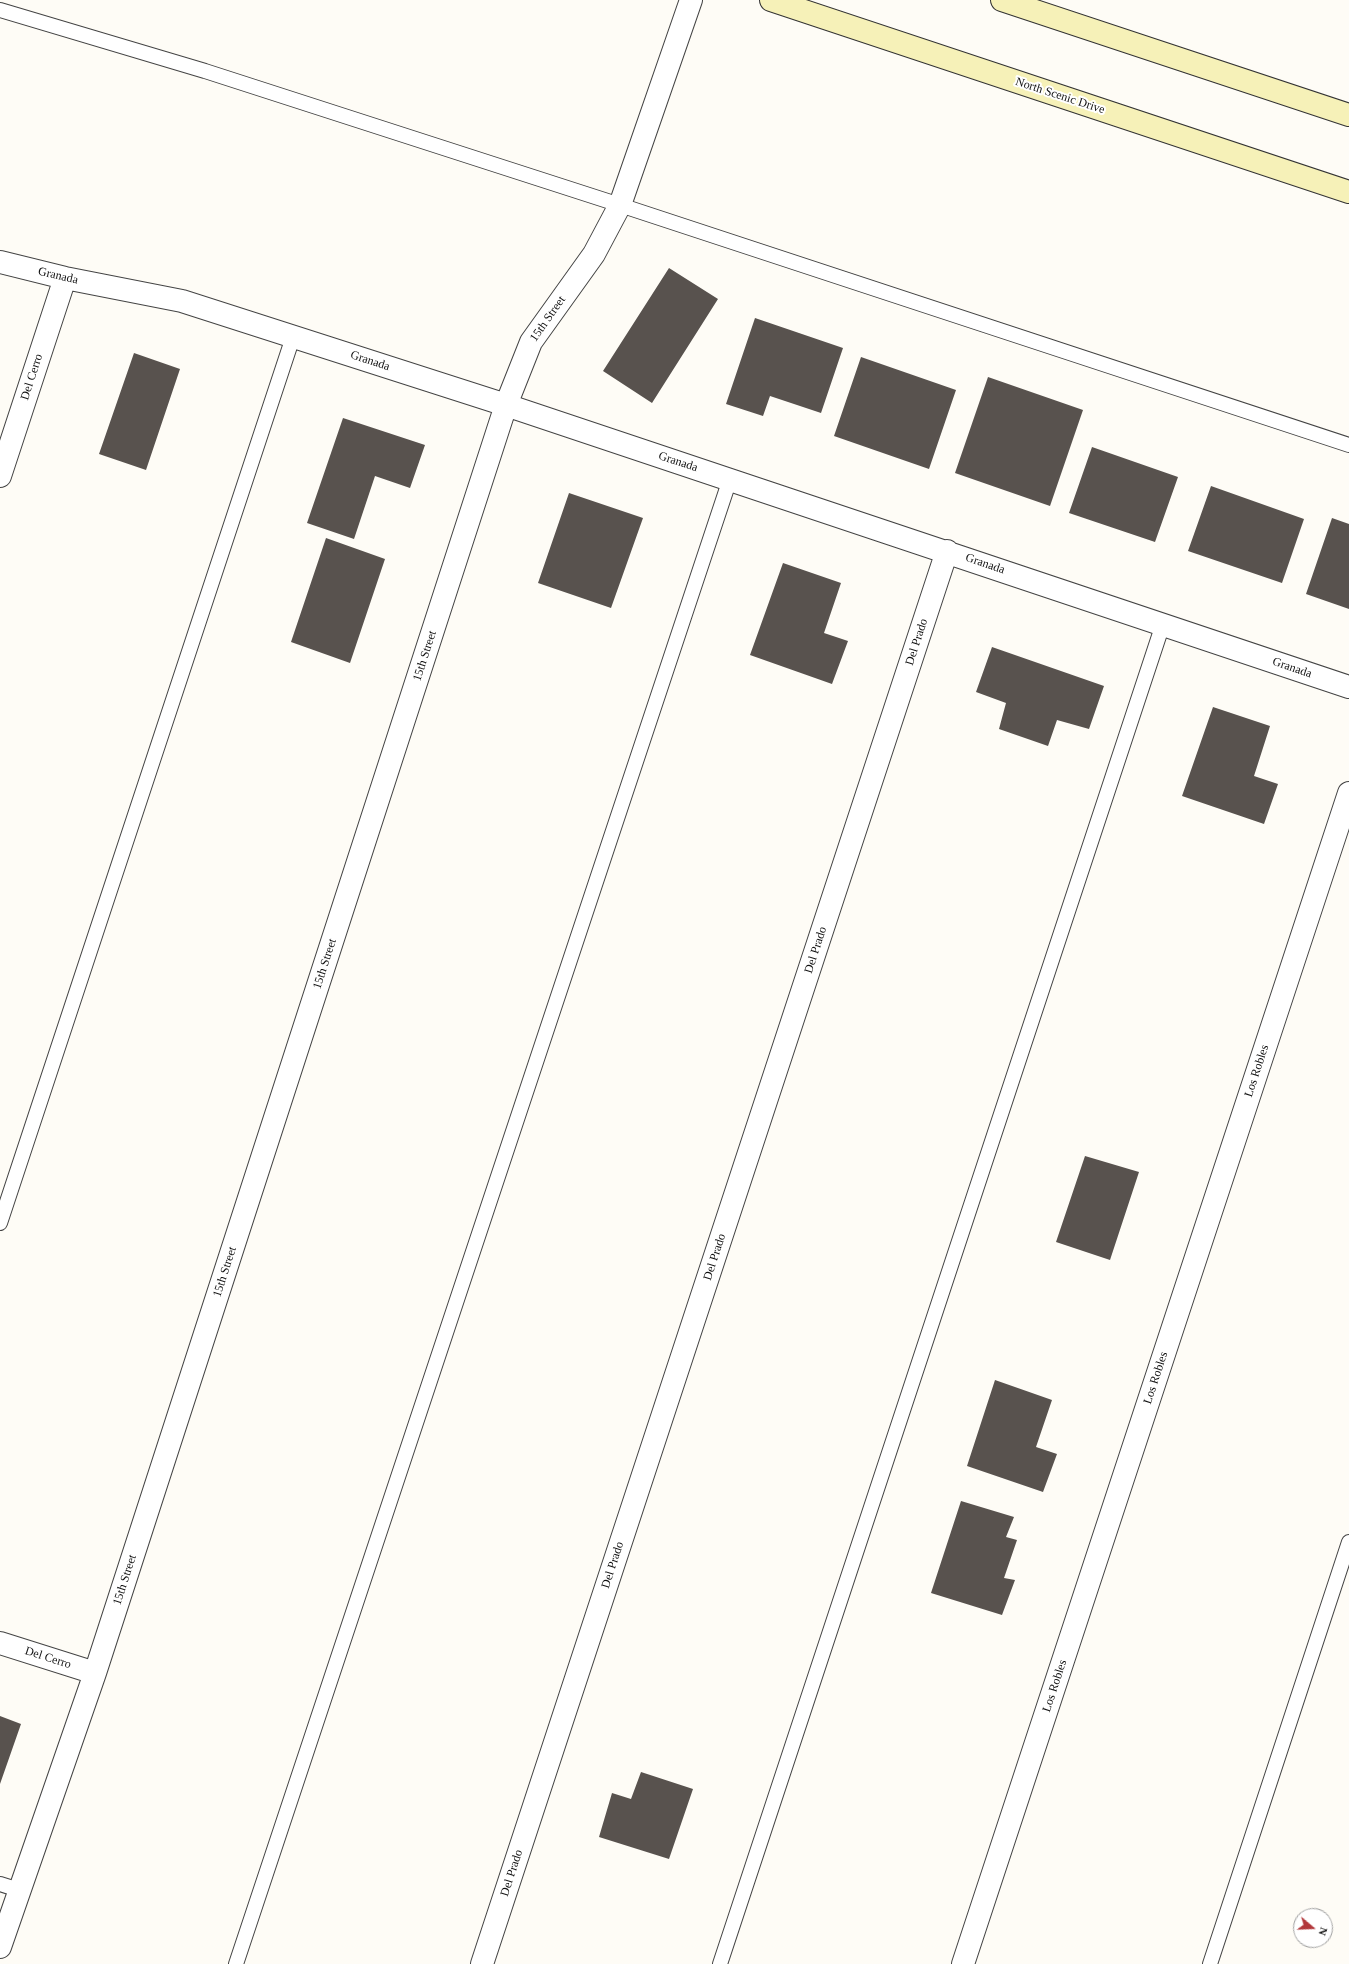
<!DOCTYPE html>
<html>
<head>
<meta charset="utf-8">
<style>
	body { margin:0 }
	#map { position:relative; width:1349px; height:1964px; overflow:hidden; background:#fefcf6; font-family:Georgia,serif }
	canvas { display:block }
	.north { position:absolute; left:1293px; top:1908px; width:40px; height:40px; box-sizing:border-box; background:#fff; border:1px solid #a0a0a0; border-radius:50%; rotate:109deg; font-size:11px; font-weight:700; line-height:16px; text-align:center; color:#111 }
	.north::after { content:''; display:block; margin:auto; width:14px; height:18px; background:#b2383b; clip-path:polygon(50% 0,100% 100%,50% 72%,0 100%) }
</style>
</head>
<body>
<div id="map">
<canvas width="1349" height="1964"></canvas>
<div class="north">N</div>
</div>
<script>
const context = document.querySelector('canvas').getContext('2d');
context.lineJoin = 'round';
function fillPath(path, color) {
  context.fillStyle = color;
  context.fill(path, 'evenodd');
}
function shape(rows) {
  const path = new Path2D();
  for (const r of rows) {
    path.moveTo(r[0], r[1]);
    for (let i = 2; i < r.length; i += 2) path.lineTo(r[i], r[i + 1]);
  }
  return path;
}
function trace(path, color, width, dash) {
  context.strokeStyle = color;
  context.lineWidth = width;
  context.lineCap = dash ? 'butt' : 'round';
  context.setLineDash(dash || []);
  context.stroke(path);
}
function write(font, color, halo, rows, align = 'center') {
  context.font = font + ' Georgia,serif';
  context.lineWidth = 4;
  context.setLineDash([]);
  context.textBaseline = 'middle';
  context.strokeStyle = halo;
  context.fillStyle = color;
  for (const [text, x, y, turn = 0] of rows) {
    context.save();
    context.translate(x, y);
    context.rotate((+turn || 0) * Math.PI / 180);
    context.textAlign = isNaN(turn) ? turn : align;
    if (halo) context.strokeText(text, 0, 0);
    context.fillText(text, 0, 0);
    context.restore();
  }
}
const building = shape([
	[669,268,718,299,652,403,603,371],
	[755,318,843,348,821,413,770,396,763,416,726,404],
	[134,353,180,369,146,470,99,454],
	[861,357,956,390,929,469,834,436],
	[988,377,1083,410,1050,506,955,473],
	[343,418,425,445,410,488,375,476,354,539,307,523],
	[1092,447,1178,477,1155,542,1069,513],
	[1211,486,1304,519,1282,583,1188,551],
	[569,493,643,518,611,608,538,583],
	[1332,518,1349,524,1349,609,1306,594],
	[326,538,385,559,350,663,291,642],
	[783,563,841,583,824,633,848,641,832,684,750,655],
	[992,647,1104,686,1089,729,1057,720,1048,746,999,729,1006,703,976,692],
	[1213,707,1270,726,1254,776,1278,784,1264,824,1182,796],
	[1085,1156,1139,1172,1110,1260,1056,1242],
	[995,1380,1052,1400,1036,1447,1057,1454,1043,1492,967,1466],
	[961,1501,1014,1517,1006,1537,1017,1540,1004,1578,1015,1580,1002,1615,931,1593],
	[0,1716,21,1724,0,1784],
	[641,1772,693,1789,669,1859,599,1837,612,1793,631,1799]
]);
const lane = shape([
	[0,10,205,71,620,205,1349,445],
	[0,1223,293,337],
	[0,1884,19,1890],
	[236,1964,730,479],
	[720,1964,1163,624],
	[1210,1964,1349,1542]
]);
const street = shape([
	[0,262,65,278,182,301,506,405,1349,687],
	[0,476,65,278],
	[0,1643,95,1673],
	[0,1947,95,1673,506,405,531,342,594,254,620,205,691,0],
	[482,1964,947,551],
	[963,1964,1349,793]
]);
const secondary = shape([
	[771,0,1349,192],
	[1002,0,1349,115]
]);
const streetNames = [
	["North Scenic Drive",1060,96,18],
	["Granada",58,276,13],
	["15th Street",548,319,-55],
	["Granada",370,361,18],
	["Del Cerro",32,377,-72],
	["Granada",678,462,18],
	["Granada",985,564,19],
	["Del Prado",917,642,-72],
	["15th Street",425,656,-72],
	["Granada",1292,668,19],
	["Del Prado",816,950,-72],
	["15th Street",325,964,-72],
	["Los Robles",1257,1071,-72],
	["Del Prado",715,1257,-72],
	["15th Street",225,1272,-72],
	["Los Robles",1156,1378,-72],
	["Del Prado",613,1565,-72],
	["15th Street",125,1580,-72],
	["Del Cerro",48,1658,18],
	["Los Robles",1055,1686,-72],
	["Del Prado",512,1873,-72]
];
fillPath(building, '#58524e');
trace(lane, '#444', 16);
trace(street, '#444', 24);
trace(secondary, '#333', 24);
trace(lane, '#fff', 14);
trace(street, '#fff', 22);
trace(secondary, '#f6f1b8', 22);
write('12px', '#111', '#fff', streetNames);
</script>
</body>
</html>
